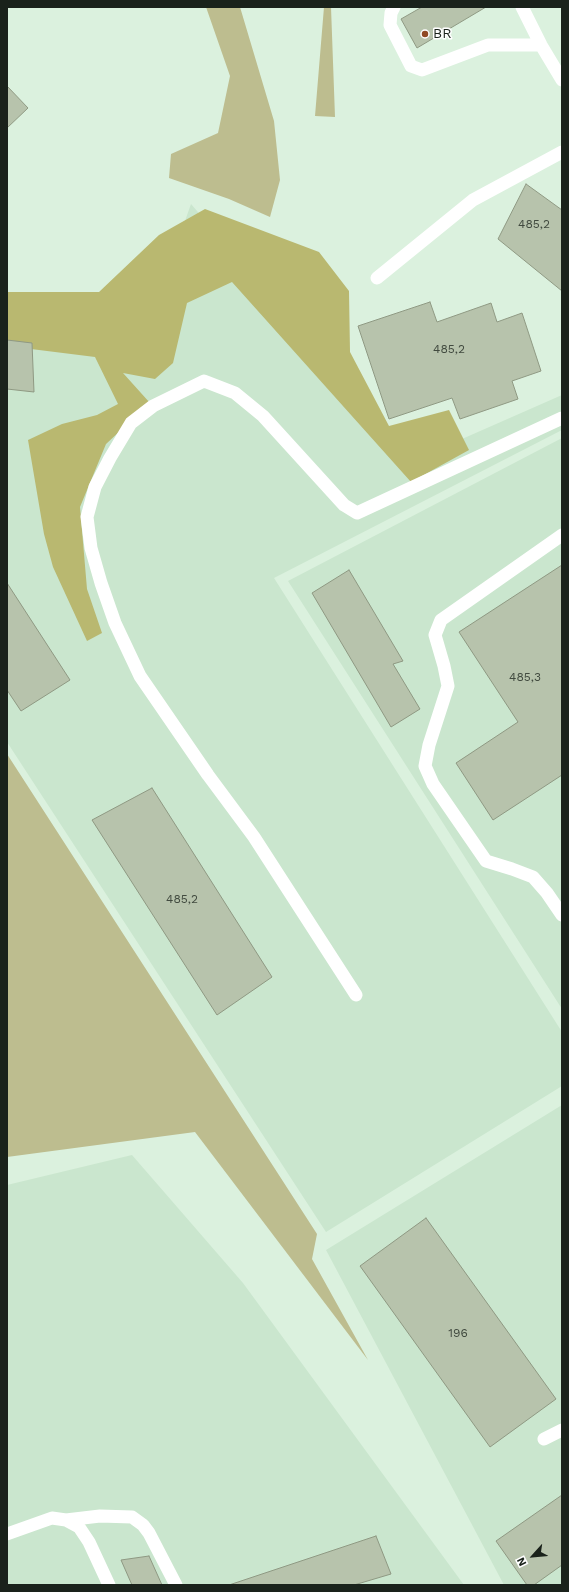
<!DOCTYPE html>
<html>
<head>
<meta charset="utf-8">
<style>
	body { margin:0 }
	#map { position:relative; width:569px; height:1592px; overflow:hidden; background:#dbf1de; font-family:"Work Sans",sans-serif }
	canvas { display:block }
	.frame { position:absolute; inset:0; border:8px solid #1a221b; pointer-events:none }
	.north { position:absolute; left:513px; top:1536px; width:40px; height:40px; -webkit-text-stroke:3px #fff; paint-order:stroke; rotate:243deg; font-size:11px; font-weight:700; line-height:16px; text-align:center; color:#1a221b }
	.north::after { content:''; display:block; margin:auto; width:14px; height:18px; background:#1a221b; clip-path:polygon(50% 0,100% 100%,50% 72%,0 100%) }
</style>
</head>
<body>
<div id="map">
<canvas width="569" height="1592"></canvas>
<div class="frame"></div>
<div class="north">N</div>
</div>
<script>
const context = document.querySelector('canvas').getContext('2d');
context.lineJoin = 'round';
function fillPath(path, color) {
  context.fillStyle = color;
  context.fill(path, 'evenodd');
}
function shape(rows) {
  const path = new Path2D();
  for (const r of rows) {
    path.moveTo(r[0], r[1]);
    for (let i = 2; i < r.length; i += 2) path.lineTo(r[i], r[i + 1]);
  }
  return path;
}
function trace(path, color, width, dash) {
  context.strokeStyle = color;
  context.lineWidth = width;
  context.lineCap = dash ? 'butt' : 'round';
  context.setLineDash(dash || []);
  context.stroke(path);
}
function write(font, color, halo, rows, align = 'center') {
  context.font = font + ' "Work Sans",sans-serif';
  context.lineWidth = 3;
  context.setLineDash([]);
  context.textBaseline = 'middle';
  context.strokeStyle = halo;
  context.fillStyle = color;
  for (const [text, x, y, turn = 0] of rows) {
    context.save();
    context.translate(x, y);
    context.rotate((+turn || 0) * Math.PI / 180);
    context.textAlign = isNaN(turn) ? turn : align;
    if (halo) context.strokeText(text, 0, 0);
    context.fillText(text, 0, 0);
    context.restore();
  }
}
const built = shape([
	[191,204,412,461,562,395,562,430,274,578,562,1032,562,1086,326,1232,7,742,7,301,158,297],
	[562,438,562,1009,288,581],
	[562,1105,562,1585,504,1585,326,1250],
	[132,1155,243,1283,464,1585,7,1585,7,1185]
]);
const green = shape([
	[206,7,240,7,274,121,280,180,270,217,229,199,169,178,171,154,218,133,230,76],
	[324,7,331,7,335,117,315,116],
	[7,754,317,1234,312,1259,368,1360,195,1132,7,1157]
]);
const forest = shape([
	[205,209,319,252,349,291,350,352,389,426,449,410,469,450,411,482,232,282,187,303,173,363,155,379,123,373,150,403,106,444,80,507,87,589,102,633,87,641,53,567,44,534,28,440,62,424,97,415,118,404,95,357,7,346,7,292,99,292,159,235]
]);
const building = shape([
	[422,7,486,7,417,48,401,19,422,7],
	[7,86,28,108,7,128,7,86],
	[526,184,562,210,562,291,498,239,526,184],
	[430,302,437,322,491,303,497,322,522,313,541,371,512,381,518,399,460,419,452,398,389,419,358,326,430,302],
	[7,340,32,343,34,392,7,389,7,340],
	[562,565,562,775,493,820,456,763,518,722,459,632,562,565],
	[349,570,403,661,393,664,420,709,391,727,312,593,349,570],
	[7,583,70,680,21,711,7,690,7,583],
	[152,788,272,977,217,1015,92,820,152,788],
	[426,1218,556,1399,490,1447,360,1266,426,1218],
	[562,1495,562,1565,534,1585,527,1585,496,1541,562,1495],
	[376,1536,391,1574,354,1585,229,1585,376,1536],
	[149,1556,162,1585,132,1585,121,1560,149,1556]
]);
const lane = shape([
	[394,7,391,13,390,25,411,66,422,70,488,45,541,45],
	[522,7,541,45,562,80],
	[377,278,473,200,562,152],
	[562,535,441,620,435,635,444,666,448,686,429,745,425,766,433,784,486,861,512,869,533,877,547,893,562,915],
	[356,995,254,837,208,775,140,676,115,623,101,583,91,548,87,517,95,487,110,458,131,423,153,406,204,381,235,393,263,416,344,505,357,513,562,418],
	[544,1439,562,1430],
	[66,1520,100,1516,132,1517,143,1525,149,1533,176,1585],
	[7,1534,52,1518,66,1520,79,1527,89,1542,109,1585]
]);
const markers = [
	[425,34,4,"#904924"]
];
const numberNames = [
	["485,2",534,224],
	["485,2",449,349],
	["485,3",525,677],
	["485,2",182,899],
	["196",458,1333]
];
const poiNames = [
	["BR",433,34]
];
fillPath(built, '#cae6ce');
fillPath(green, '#bdbd8f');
fillPath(forest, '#b9b870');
fillPath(building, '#b7c3ac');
trace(building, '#8f9983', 1);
trace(lane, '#fff', 13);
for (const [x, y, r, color] of markers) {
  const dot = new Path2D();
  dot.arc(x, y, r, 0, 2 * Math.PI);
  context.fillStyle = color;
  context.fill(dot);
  trace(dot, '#fff', 1.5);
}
write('12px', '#414a3f', null, numberNames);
write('14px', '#1a221b', '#fff', poiNames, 'left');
</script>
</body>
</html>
